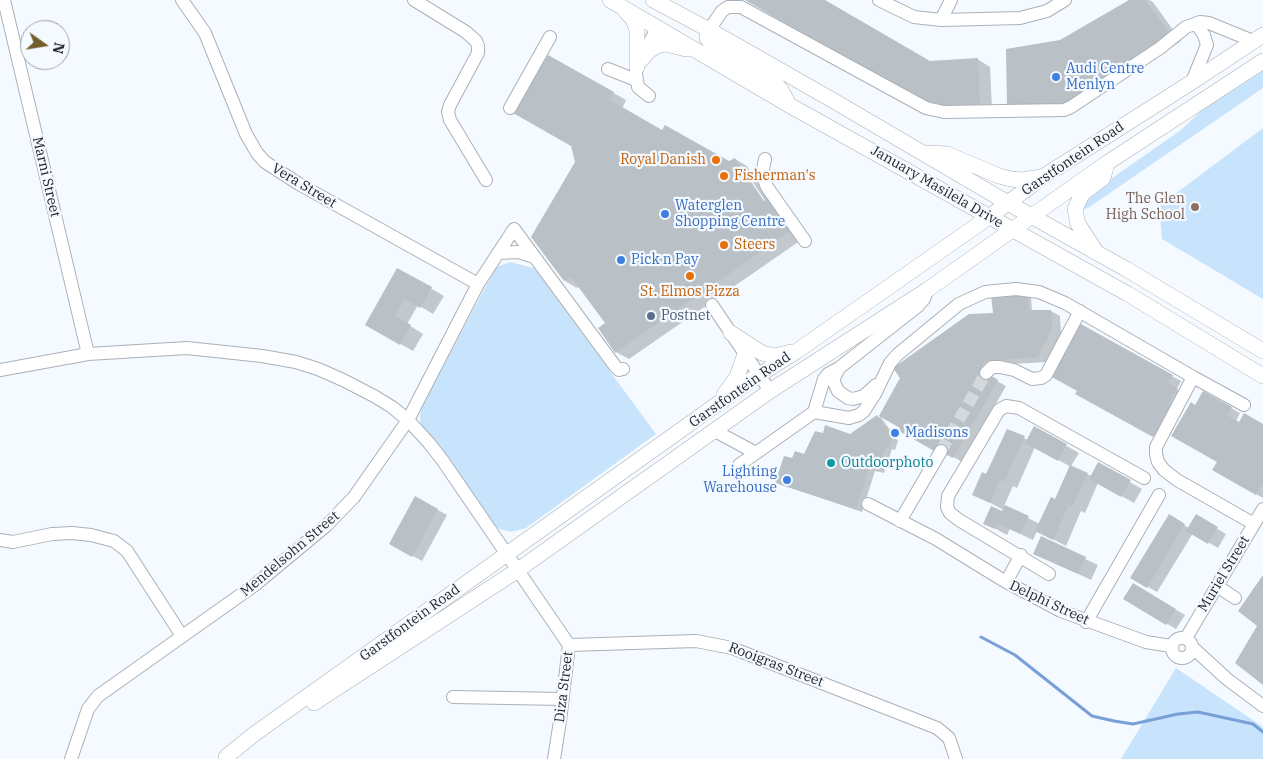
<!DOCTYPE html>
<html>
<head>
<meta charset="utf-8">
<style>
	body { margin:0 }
	#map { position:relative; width:1263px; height:759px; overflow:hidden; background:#f4faff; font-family:"IBM Plex Serif",serif }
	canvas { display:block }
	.north { position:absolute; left:20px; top:20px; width:50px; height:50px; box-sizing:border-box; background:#f4faff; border:1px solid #9fa3a7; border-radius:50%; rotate:103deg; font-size:14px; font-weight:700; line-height:20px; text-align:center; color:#1f2123 }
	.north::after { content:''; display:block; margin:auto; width:18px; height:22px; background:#755e2e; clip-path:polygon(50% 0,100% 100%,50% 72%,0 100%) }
</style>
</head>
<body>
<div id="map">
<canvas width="1263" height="759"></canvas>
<div class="north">N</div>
</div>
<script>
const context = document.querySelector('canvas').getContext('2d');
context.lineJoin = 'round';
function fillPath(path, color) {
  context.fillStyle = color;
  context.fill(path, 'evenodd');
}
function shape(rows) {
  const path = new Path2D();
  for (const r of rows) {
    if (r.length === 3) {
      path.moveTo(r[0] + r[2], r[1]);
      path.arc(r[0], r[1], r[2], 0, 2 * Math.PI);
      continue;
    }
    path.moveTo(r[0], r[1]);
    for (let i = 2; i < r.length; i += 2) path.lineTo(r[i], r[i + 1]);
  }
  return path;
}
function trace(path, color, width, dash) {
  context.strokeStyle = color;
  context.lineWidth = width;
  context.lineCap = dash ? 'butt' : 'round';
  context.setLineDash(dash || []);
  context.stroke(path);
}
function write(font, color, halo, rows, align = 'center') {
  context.font = font + ' "IBM Plex Serif",serif';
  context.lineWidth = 4.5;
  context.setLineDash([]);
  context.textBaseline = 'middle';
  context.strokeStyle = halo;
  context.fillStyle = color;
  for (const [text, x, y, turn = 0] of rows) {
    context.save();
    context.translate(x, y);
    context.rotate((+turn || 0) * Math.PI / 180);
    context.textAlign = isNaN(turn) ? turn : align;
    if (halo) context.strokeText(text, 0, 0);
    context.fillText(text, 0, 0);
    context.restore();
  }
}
const green = shape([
	[1263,70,1263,88,1088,208,1080,210,1082,199,1181,130,1203,109],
	[1263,128,1263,299,1162,239,1159,206],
	[510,262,534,268,656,434,526,528,511,532,499,529,490,520,439,445,421,427,420,418,421,408,496,267],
	[1176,668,1263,727,1263,759,1121,759]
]);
const shadow = shape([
	[747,0,823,0,930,62,977,59,990,67,992,110,942,113],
	[1131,0,1149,0,1153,2,1181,41,1076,112,1021,110,1009,103,1060,41],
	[549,56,626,100,622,109,662,132,729,162,735,159,747,166,769,199,807,236,629,359,616,352,607,324,579,286,577,288,565,281,576,162],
	[739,166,742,166,768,205,766,207],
	[397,269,444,296,433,314,418,305,407,324,423,334,413,351,366,324],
	[1031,296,1032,312,1051,311,1060,316,1061,335,1048,362,994,365,988,376,1006,386,963,462,947,454,946,456,909,436,997,314],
	[1080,325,1181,381,1177,389,1186,394,1162,441,1077,393],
	[1204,392,1240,413,1236,421,1240,423,1263,426,1263,498,1214,470,1218,462,1196,406],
	[877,416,879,418,880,416,898,441,895,450,892,449,884,473,875,471,862,512,782,485,776,482,792,460,805,455,824,435,850,435],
	[1035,428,1079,453,1071,466,1091,476,1098,464,1142,489,1134,503,1098,483,1085,513,1081,511,1066,546,1037,531,1033,540,1010,529,1007,535,985,523,1004,510,973,494,987,476,1024,438,1028,440],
	[1035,447,1071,467,1056,501,1040,524,1004,506,1013,486,1017,488],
	[416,498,447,515,422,561,391,544],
	[1169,516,1189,528,1196,516,1226,534,1218,548,1193,533,1157,592,1132,578],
	[1041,538,1098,565,1091,580,1034,553],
	[1133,585,1185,615,1176,629,1125,599]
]);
const stream = shape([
	[981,637,1015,655,1092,716,1114,721,1133,724,1178,714,1198,712,1253,724,1263,732]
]);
const building = shape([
	[745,0,825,0,930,61,978,58,980,104,928,106],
	[1129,0,1145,0,1170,33,1063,105,1007,104,1006,49,1060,40],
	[548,55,614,92,610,100,662,130,665,125,729,161,735,158,764,201,772,195,795,228,615,353,598,328,605,323,571,277,564,281,531,237,575,162,571,146,513,113],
	[397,268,432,287,420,308,405,299,395,316,411,325,400,345,365,325],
	[1028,293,1029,310,1051,310,1052,329,1038,357,985,361,980,369,998,380,953,458,937,450,936,452,899,431,900,428,879,416,900,378,893,368,969,314,993,313,991,295],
	[1079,323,1173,375,1168,383,1177,388,1168,405,1170,406,1153,437,1075,394,1077,391,1050,376],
	[1203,391,1232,407,1227,415,1239,422,1244,413,1263,424,1263,483,1256,495,1212,470,1217,462,1171,436,1191,402,1195,405],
	[877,415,893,437,889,448,886,447,878,471,869,468,856,509,775,483,784,456,792,458,795,451,804,454,815,431,823,433,825,425,850,434],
	[1034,426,1067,444,1058,461,1025,443],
	[1007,429,1025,436,1004,482,1000,480,990,503,972,495,982,472,986,474],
	[1098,462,1131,480,1121,497,1089,479],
	[1070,465,1088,473,1072,507,1069,505,1053,540,1035,531,1051,497,1055,499],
	[415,496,438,509,412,557,389,544],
	[1005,505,1029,516,1020,534,997,523,995,529,983,524,991,506,1002,511],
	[1169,514,1185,524,1147,588,1130,578],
	[1196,514,1218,527,1208,544,1186,531],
	[1041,536,1086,557,1078,574,1033,554],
	[1263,575,1263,685,1235,663,1257,626,1238,611],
	[1133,583,1176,609,1166,625,1123,599]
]);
const minorTunnel = shape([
	[941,451,986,373]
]);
const minor = shape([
	[4,0,88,354],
	[182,0,205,33,246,134,257,153,265,162,299,184,478,284],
	[414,0,466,32,476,41,478,46,478,53,450,105,448,112,450,120,486,180],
	[879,0,914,17,941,20,1020,18,1047,11,1065,0],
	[941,20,951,0],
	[709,30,722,11,728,7,741,7,926,108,944,112,1064,110,1071,107,1160,48,1186,27,1200,22,1209,23,1253,41],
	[608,69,636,80],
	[1192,82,1207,45,1204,35,1196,24],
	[649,96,638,87,636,74,637,67,657,28],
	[510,108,550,37],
	[765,159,762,174,767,187,805,241],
	[498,253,519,252,534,257],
	[712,305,770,391],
	[0,370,88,354,187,348,262,356,296,362,318,369,343,380,374,396,392,407,408,420,429,443,443,461,569,645,560,721,554,759],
	[986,373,992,367,1000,367,1014,370,1032,379,1041,378,1046,375,1080,311],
	[1193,377,1244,405],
	[876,385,864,396,853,399,848,398,838,391,833,380,839,368,918,306,924,299,927,290],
	[814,412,849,418,859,415,864,411,875,394,890,363,897,355,959,304,985,292,1016,289,1039,292,1065,303,1193,377,1156,447,1156,454,1158,462,1164,470,1177,480,1254,524],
	[715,431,756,453],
	[739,465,814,412,824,379,828,374,839,368],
	[868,504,936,539,1006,582,1061,611,1146,642,1171,646],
	[900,521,941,451],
	[0,540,13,542,52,534,72,533,91,535,114,541,127,551,182,636],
	[1049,574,959,520,950,513,947,507,948,496,999,410,1006,406,1019,408,1144,478],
	[1006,582,1021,555],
	[1217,586,1235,598],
	[1086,622,1159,495],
	[1182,648,10],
	[1186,638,1263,509],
	[569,645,696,641,732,648,937,728,949,738,956,759],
	[1192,647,1227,679,1263,706],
	[453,697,563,699],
	[71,759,88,709,98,696,256,584,327,525,354,497,408,420,478,284,514,229,615,366,619,370,623,369]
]);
const major = shape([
	[610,0,789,105,1128,294,1263,376],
	[653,0,713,32,834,101,1008,203,1126,269,1263,351],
	[626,12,633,19,637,29,637,67],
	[709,30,707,38,710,42,774,82,781,90,788,103],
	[638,63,650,50,659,45,667,44,686,49],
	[926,153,947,154,999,176,1011,179,1022,180,1042,177],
	[1095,250,1078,224,1075,209,1082,194,1103,178,1107,163],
	[731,333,762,353,775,356,791,352],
	[724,395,737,377,745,354],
	[314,703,518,570,770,391,927,290,1107,163,1263,61],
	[226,757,253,735,751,380,797,351,989,217,1044,176,1192,82,1263,35]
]);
const markers = [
	[1056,77,5,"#3f7fe0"],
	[716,160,5,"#e8710a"],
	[724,176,5,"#e8710a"],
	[1195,207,5,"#8d6e63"],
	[665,214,5,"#3f7fe0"],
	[724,245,5,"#e8710a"],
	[621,260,5,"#3f7fe0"],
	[690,276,5,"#e8710a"],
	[651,316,5,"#5c6f8a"],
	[895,433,5,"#3f7fe0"],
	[831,463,5,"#0f9aa8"],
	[787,480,5,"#3f7fe0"]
];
const shopNames = [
	["Audi Centre",1066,69],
	["Menlyn",1066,85],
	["Waterglen",675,206],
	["Shopping Centre",675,222],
	["Pick n Pay",631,260],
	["Madisons",905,433],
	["Lighting",777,472,"right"],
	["Warehouse",777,488,"right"]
];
const streetNames = [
	["Garstfontein Road",1073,159,-34],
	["Marni Street",46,177,77],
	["Vera Street",304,186,31],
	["January Masilela Drive",937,187,30],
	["Garstfontein Road",740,390,-35],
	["Mendelsohn Street",290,554,-40],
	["Muriel Street",1224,574,-59],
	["Delphi Street",1049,603,25],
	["Garstfontein Road",410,623,-36],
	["Rooigras Street",776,665,21],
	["Diza Street",564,687,-83]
];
const foodNames = [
	["Royal Danish",706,160,"right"],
	["Fisherman's",734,176],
	["Steers",734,245],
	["St. Elmos Pizza",690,292,"center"]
];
const educationNames = [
	["The Glen",1185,199],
	["High School",1185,215]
];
const serviceNames = [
	["Postnet",661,316]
];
const cultureNames = [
	["Outdoorphoto",841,463]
];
fillPath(green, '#c8e4fd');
fillPath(shadow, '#0003');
trace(stream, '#78a0d7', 3);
fillPath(building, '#b9c0c6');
trace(minorTunnel, '#d4d9de', 12, [12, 6]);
trace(minor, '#aab1b7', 14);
trace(major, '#aab1b7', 16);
trace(minor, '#fff', 12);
trace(major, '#fff', 15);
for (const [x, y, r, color] of markers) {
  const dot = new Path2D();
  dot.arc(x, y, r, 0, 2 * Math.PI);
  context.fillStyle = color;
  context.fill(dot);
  trace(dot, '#f4faff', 2);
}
write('14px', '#366cbe', '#f4faff', shopNames, 'left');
write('14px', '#1f2123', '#f4faff', streetNames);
write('14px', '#c56008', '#f4faff', foodNames, 'left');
write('14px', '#785e54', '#f4faff', educationNames, 'right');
write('14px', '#4e5e75', '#f4faff', serviceNames, 'left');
write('14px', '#0d838f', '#f4faff', cultureNames, 'left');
</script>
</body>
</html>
